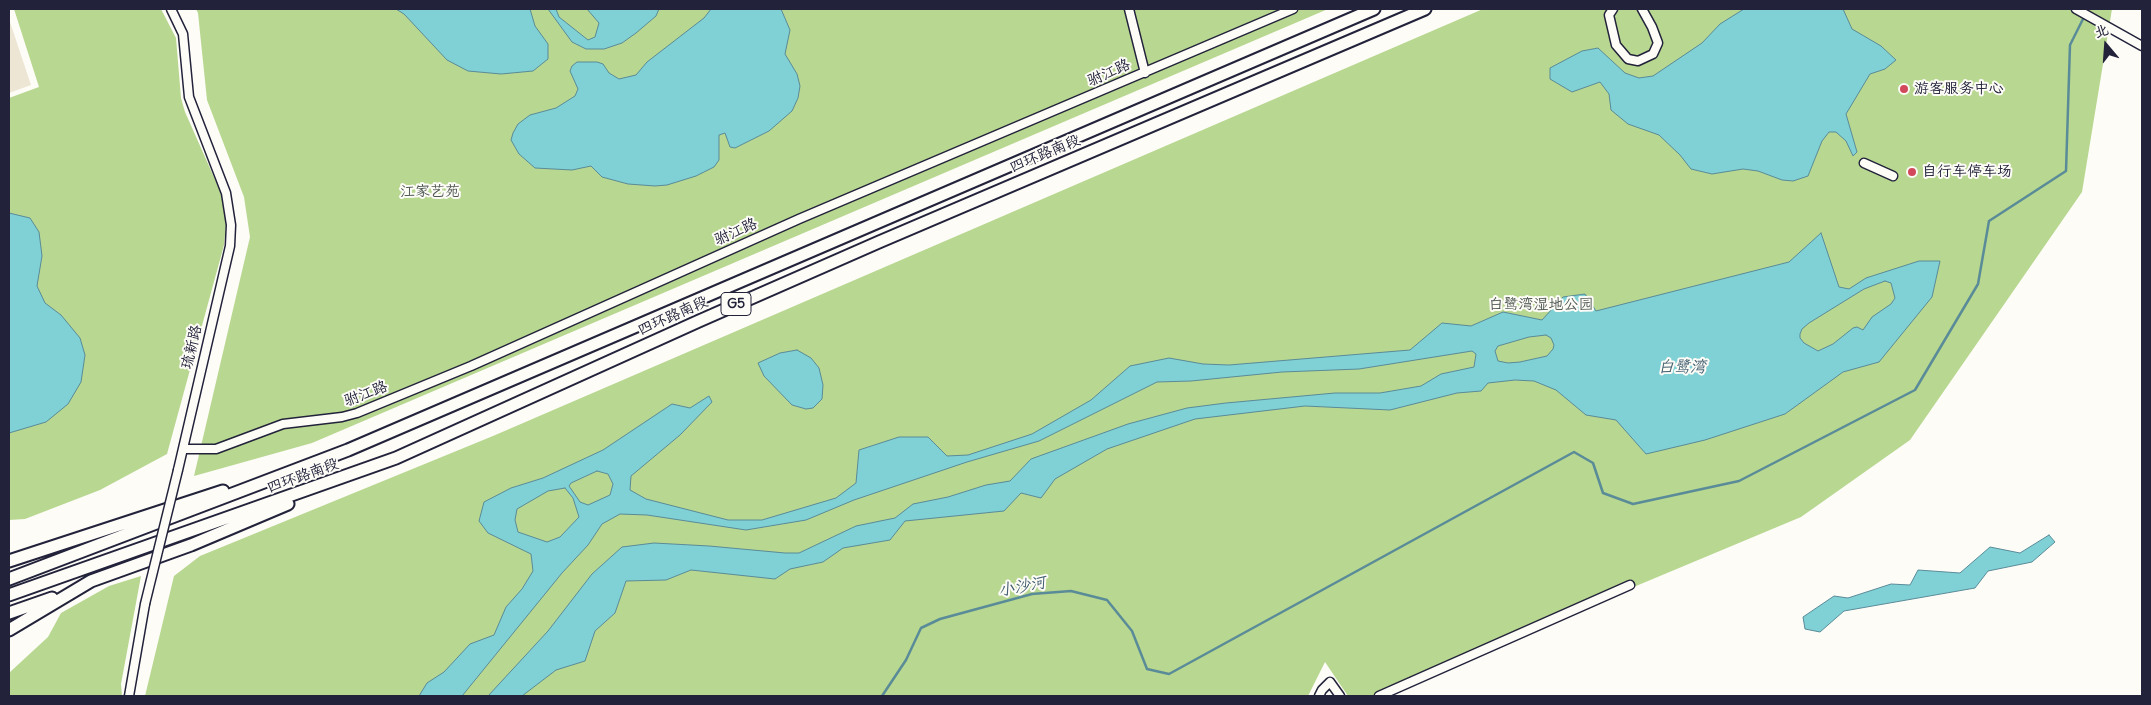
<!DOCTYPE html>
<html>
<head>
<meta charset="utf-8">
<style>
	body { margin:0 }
	#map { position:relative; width:2151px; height:705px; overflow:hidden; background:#fdfcf7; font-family:Delius,"LXGW WenKai TC",sans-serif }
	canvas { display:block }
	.frame { position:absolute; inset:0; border:10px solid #22223b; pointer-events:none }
	.north { position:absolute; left:2081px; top:20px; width:50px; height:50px; -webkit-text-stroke:4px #fdfcf7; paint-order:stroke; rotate:342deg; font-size:14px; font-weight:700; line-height:20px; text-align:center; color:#22223b }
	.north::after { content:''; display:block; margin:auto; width:18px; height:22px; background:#22223b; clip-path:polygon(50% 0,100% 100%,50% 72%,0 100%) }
</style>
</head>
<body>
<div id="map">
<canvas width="2151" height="705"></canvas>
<div class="frame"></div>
<div class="north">北</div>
</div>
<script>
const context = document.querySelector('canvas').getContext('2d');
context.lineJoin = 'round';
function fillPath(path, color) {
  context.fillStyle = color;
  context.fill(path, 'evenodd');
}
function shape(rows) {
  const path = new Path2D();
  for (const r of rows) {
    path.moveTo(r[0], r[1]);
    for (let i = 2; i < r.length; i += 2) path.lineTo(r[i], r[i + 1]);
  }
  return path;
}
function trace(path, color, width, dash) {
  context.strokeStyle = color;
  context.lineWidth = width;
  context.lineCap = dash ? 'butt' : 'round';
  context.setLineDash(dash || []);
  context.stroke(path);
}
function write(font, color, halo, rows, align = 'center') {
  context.font = font + ' Delius,"LXGW WenKai TC",sans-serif';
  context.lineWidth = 4;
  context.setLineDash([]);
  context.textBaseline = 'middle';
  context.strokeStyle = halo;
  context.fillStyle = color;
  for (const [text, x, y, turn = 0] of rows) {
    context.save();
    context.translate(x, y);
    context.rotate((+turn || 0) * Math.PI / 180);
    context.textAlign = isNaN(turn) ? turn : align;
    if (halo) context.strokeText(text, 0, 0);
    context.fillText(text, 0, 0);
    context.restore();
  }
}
const built = shape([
	[9,19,31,85,9,93]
]);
const green = shape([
	[14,9,161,9,176,38,181,98,185,112,221,193,226,224,224,245,167,454,100,490,25,519,9,520,9,98,39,87],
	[196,9,1328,9,312,443,194,476,250,237,244,197,207,100,198,13],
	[1483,9,2112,9,2082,192,1910,440,1801,517,1373,696,1348,696,1325,662,1308,696,145,696,174,576,200,556,493,436],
	[141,576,121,684,122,696,9,696,9,673,48,637,61,613,109,586]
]);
const water = shape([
	[396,9,530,9,535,26,548,44,548,59,533,71,501,74,468,71,447,60,404,14,396,9],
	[548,9,556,9,559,17,588,40,595,37,599,23,587,9,659,9,656,16,636,33,622,43,604,49,586,49,572,42,548,9],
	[711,9,781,9,790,30,785,54,797,74,800,86,798,98,792,111,769,131,735,148,730,147,725,133,719,135,719,160,714,167,696,176,667,185,655,186,628,184,602,177,591,166,572,170,535,168,519,154,511,140,513,133,518,124,530,115,556,108,575,96,578,89,570,71,572,66,577,62,597,62,603,64,609,73,619,79,636,75,647,62,704,18,711,9],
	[1744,9,1843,9,1852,29,1881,46,1896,60,1885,69,1870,74,1846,114,1857,152,1853,156,1846,141,1836,132,1829,132,1822,141,1808,176,1793,181,1782,180,1758,171,1743,169,1712,174,1691,169,1680,155,1659,135,1628,124,1611,110,1609,94,1600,82,1572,92,1550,79,1550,68,1582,51,1598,48,1625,73,1639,78,1653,76,1702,43,1720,24,1744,9],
	[9,213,30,218,39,232,42,256,37,286,45,303,61,315,80,338,85,355,81,382,68,404,46,422,9,433,9,213],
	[1821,233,1839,287,1849,289,1866,278,1919,261,1940,261,1932,297,1879,362,1843,372,1785,414,1705,440,1646,454,1616,420,1586,415,1556,390,1534,381,1515,380,1488,383,1481,391,1457,393,1390,410,1305,406,1195,419,1107,449,1055,479,1041,498,1021,493,1004,511,905,521,890,540,843,548,823,562,790,569,775,579,691,570,666,580,626,581,615,613,595,631,585,661,556,670,522,696,488,696,548,631,592,574,622,547,654,543,709,546,785,553,799,553,856,526,895,518,913,504,948,497,986,485,1010,481,1031,459,1128,424,1187,408,1226,403,1335,393,1380,393,1421,386,1441,374,1474,367,1476,354,1472,351,1359,369,1282,372,1191,381,1157,382,1039,441,967,462,854,500,806,520,746,530,647,515,620,514,602,524,588,545,562,573,462,696,419,696,427,683,444,672,470,644,494,635,506,607,522,589,533,571,531,554,488,533,479,521,484,502,511,488,543,478,603,450,672,404,690,408,709,396,712,402,680,435,631,476,630,490,646,499,728,520,762,520,836,498,856,483,859,450,899,437,928,437,947,456,968,455,1032,434,1091,400,1130,366,1169,358,1203,364,1229,365,1410,350,1442,323,1471,326,1503,312,1542,320,1563,297,1585,294,1596,311,1789,262,1821,233],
	[1885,281,1891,283,1895,298,1891,304,1872,317,1863,330,1857,327,1853,328,1833,344,1818,351,1804,343,1800,338,1800,334,1802,329,1809,323,1864,289,1885,281],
	[1546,335,1551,338,1554,345,1553,349,1547,356,1520,362,1508,363,1498,361,1495,351,1498,346,1529,337,1546,335],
	[597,471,608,474,613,484,610,495,588,505,580,502,569,486,571,483,597,471],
	[565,488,573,498,579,517,560,537,547,542,518,532,515,520,517,509,548,491,565,488],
	[797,350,811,358,819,368,823,385,822,399,813,408,806,409,792,405,764,376,758,363,780,353,797,350],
	[2049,535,2055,542,2032,562,1988,571,1975,588,1844,611,1820,632,1805,629,1803,617,1834,596,1848,598,1891,584,1910,585,1918,570,1960,573,1990,547,2020,553,2049,535]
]);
const stream = shape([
	[882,696,906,660,921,628,940,619,1032,594,1071,591,1107,600,1132,631,1147,669,1169,674,1574,452,1593,463,1603,493,1633,504,1739,481,1915,390,1978,284,1989,221,2066,171,2070,45,2088,9]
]);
const minor = shape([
	[171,9,183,34,189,97,226,193,231,225,230,246,178,470],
	[1129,9,1145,73],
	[1613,9,1609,15,1616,45,1628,59,1638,61,1653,54,1658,43,1652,27,1642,9],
	[2076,9,2142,46],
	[1864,163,1893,176],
	[183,449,216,449,283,424,342,417,357,413,471,366,799,219,1293,9],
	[129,696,145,604],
	[1319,696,1322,690,1330,682,1340,696],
	[1379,696,1630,585]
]);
const highway = shape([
	[9,561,223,491],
	[9,579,348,450,1374,9],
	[9,595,396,458,699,321,879,242,1425,9],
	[9,613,52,598],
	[9,630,91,581,191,545,288,504]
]);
const minorBridge = shape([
	[145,604,178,470]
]);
const markers = [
	[1904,89,5,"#d1495b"],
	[1912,172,5,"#d1495b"]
];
const shields = [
	[736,304,30]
];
const shieldNames = [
	["G5",736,304]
];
const streetNames = [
	["驸江路",1109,73,-24],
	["四环路南段",1045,154,-23],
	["驸江路",736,232,-24],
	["四环路南段",673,316,-24],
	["琉新路",192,347,-77],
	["驸江路",366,394,-21],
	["四环路南段",303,476,-20]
];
const poiNames = [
	["游客服务中心",1914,89],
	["自行车停车场",1922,172]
];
const parkNames = [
	["江家艺苑",430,192],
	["白鹭湾湿地公园",1541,305]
];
const waterNames = [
	["白鹭湾",1682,367],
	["小沙河",1022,587,-11]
];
fillPath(built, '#eee6d4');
fillPath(green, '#b8d790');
fillPath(water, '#7fd1d6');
trace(water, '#5a8b98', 1);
trace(stream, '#5a8b98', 2.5);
trace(minor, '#22223b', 11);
trace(highway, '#22223b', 15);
trace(minor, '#fdfcf7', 8);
trace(highway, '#fdfcf7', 11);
trace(minorBridge, '#22223b', 11, []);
trace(minorBridge, '#fdfcf7', 8);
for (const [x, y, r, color] of markers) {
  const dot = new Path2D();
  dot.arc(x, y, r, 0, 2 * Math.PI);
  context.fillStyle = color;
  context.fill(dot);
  trace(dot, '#fdfcf7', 2);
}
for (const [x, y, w] of shields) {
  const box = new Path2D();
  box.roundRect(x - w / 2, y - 11.5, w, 23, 4);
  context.fillStyle = '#fdfcf7';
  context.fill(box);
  trace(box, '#22223b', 1);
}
write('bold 14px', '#22223b', null, shieldNames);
write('15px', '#22223b', '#fdfcf7', streetNames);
write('15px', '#22223b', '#fdfcf7', poiNames, 'left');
write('15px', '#4f5854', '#fdfcf7', parkNames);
write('italic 16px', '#435f71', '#fdfcf7', waterNames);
</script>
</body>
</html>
